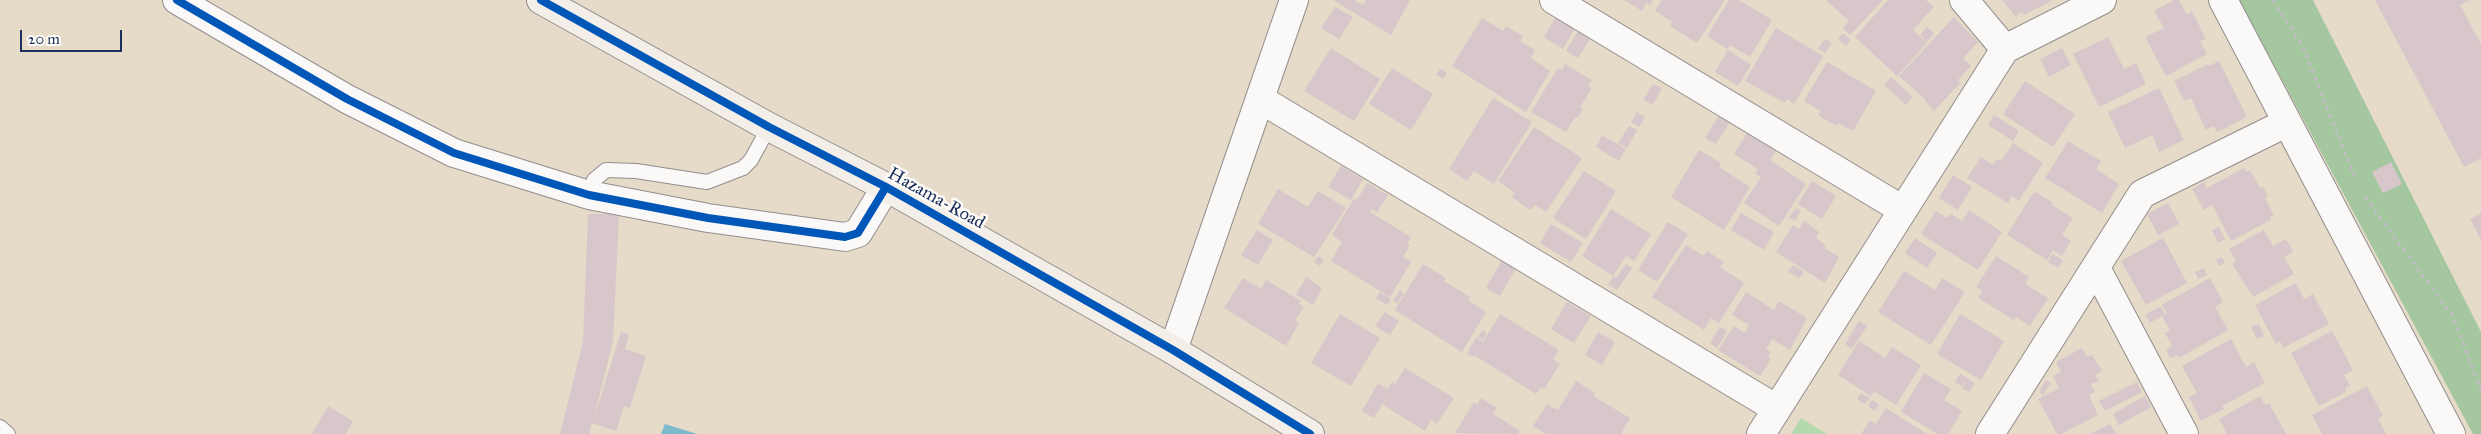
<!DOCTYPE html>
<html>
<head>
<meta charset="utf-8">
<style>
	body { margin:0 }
	#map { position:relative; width:2481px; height:434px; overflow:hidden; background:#e6dac9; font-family:"IM FELL Great Primer",serif }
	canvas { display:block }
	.scale { position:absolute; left:20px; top:30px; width:102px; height:22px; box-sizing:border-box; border:2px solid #1b2f5e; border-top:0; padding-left:6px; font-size:15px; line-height:18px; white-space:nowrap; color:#1b2f5e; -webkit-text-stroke:4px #fdfcf7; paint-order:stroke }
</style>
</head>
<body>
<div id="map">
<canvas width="2481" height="434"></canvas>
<div class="scale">20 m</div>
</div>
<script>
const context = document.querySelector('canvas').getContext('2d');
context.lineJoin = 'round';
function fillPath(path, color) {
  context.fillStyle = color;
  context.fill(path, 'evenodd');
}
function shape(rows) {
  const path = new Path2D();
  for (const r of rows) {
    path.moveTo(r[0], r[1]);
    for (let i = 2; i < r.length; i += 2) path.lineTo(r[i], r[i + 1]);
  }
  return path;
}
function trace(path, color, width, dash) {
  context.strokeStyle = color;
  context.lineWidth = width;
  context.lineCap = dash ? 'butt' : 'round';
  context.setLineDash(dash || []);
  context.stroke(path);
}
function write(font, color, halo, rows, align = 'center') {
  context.font = font + ' "IM FELL Great Primer",serif';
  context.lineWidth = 5;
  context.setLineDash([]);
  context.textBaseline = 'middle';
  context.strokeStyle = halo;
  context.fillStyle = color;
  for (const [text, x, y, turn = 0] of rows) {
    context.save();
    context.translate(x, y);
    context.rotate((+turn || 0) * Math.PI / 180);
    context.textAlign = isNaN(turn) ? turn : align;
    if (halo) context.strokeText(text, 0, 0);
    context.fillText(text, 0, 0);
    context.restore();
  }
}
const green = shape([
	[1801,418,1827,434,1791,434]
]);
const forest = shape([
	[2239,0,2313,0,2481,332,2481,434,2473,434]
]);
const water = shape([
	[665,424,697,434,661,434]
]);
const building = shape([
	[1333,0,1354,0,1363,5,1366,0,1410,0,1391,35],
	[1624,0,1653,0,1650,5,1646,3,1642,11],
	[1662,0,1725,0,1697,43,1670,26,1672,22,1655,11],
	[1729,0,1739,0,1772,20,1750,57,1730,45,1727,49,1707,36],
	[1826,0,1883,0,1850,35,1843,28,1849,21],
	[1888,0,1926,0,1934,7,1913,30,1927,43,1897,76,1855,37],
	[2002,0,2050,0,2051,1,2024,15,2021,12,2016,17],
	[2174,0,2179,0,2187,15,2192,11,2206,39,2200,41,2207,54,2166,76,2145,37,2164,28,2154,11],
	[2375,0,2469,0,2460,5,2481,44,2481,158,2464,167],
	[1335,7,1353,17,1339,39,1321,28],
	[1556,16,1576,27,1563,49,1544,37],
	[1954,17,1978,42,1963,58,1971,66,1958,80,1960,83,1934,111,1925,101,1926,100,1899,76],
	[1482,18,1503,31,1506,26,1523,36,1520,41,1535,50,1531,58,1550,71,1526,112,1452,66],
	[1927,27,1934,33,1927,42,1920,35],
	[1776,28,1823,56,1794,104,1787,99,1785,103,1745,81],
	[1579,29,1591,37,1578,58,1566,51],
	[1843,33,1851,40,1846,46,1838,39],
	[2108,37,2124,69,2136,63,2146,84,2099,107,2073,54],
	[1825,39,1832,43,1825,53,1818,49],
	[1331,48,1380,79,1354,121,1304,91],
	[2062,48,2071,65,2049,77,2040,59],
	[1728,50,1751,65,1738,86,1715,72],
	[2219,61,2247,117,2217,132,2214,126,2206,130,2191,98,2184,101,2174,81,2208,64,2209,66],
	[1827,62,1876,91,1853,131,1838,123,1836,126,1818,115,1821,111,1804,101],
	[1565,64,1592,80,1588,86,1592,88,1580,107,1583,109,1578,118,1575,117,1566,132,1531,112,1558,68,1562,70],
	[1392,68,1433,94,1411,130,1369,104],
	[1440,69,1447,73,1443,79,1436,75],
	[1891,77,1913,97,1906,105,1884,85],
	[2025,81,2075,114,2053,147,2003,114],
	[1653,84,1662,88,1653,105,1643,100],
	[2159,88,2184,140,2159,152,2152,135,2125,148,2108,112],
	[1493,98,1532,122,1494,184,1474,171,1467,181,1449,169],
	[1637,112,1645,117,1639,127,1631,122],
	[1719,115,1730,122,1716,144,1705,138],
	[1994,115,2019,131,2013,141,1988,125],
	[1629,126,1637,130,1627,148,1618,143],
	[1534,127,1582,158,1546,212,1535,205,1531,210,1524,206,1512,197,1515,193,1498,181],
	[1747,133,1776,151,1770,160,1806,184,1779,226,1744,203,1761,177,1755,174,1758,169,1734,154],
	[1602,135,1626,149,1619,161,1596,147],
	[2068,141,2101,161,2096,169,2119,184,2102,213,2045,178],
	[2013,143,2043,163,2019,201,2012,196,2008,203,1967,178,1981,157,1993,165,1997,159,2001,161],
	[1699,150,1721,163,1719,167,1750,187,1724,230,1671,197],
	[2391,162,2402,184,2383,193,2372,172],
	[1341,166,1363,179,1351,200,1328,187],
	[2244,168,2247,172,2250,170,2260,188,2263,187,2268,196,2265,198,2274,215,2270,217,2271,220,2231,241,2212,205,2204,210,2192,189,2204,182,2207,188],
	[1584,171,1616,191,1586,239,1553,218],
	[1953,175,1972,187,1958,210,1939,198],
	[1812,181,1836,196,1822,219,1798,204],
	[1367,183,1388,195,1377,212,1372,209,1370,212,1411,237,1407,244,1410,245,1403,257,1411,262,1390,297,1331,261,1342,242,1332,235,1354,198,1357,200],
	[1278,189,1308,207,1318,191,1346,208,1314,257,1258,224],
	[2036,192,2053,203,2052,205,2073,218,2062,235,2071,241,2062,256,2053,250,2047,260,2007,235,2033,193],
	[2168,203,2179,224,2158,235,2147,214],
	[1796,208,1801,211,1795,221,1789,217],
	[1611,209,1651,234,1634,261,1626,256,1613,276,1582,256],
	[1969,210,2002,232,1978,270,1921,234,1936,211,1947,218,1951,214,1962,221],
	[1741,213,1774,232,1764,250,1731,230],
	[2481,213,2481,240,2470,219],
	[588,214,619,214,613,341,593,421,621,332,629,334,625,349,646,356,630,408,624,406,616,431,592,423,589,434,560,434,583,341],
	[1804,221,1819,232,1816,238,1826,245,1824,248,1839,257,1825,283,1776,252,1793,225,1799,229],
	[1668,222,1688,234,1657,282,1638,270],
	[1551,224,1583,243,1571,262,1540,243],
	[2219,227,2225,239,2218,243,2212,230],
	[1257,230,1273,240,1258,265,1241,255],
	[2264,230,2273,246,2286,239,2293,252,2284,257,2294,274,2253,297,2232,264,2236,261,2229,249],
	[1915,238,1937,253,1927,268,1905,253],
	[2163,238,2187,283,2146,305,2121,261],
	[1686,245,1704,256,1707,251,1724,262,1720,267,1744,283,1719,323,1711,318,1704,330,1652,297],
	[2052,254,2063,260,2058,268,2048,262],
	[1318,256,1324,260,1320,266,1314,262],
	[1996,256,2029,277,2025,284,2048,298,2030,326,2016,317,2014,320,1978,298,1983,291,1976,287],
	[2222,257,2225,263,2219,266,2216,260],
	[1502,260,1516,268,1500,296,1486,288],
	[1423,264,1446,278,1444,281,1470,297,1468,300,1486,312,1462,352,1395,310],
	[1626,264,1632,268,1617,290,1608,284,1613,277,1616,278],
	[1793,265,1804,272,1799,278,1788,272],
	[2204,268,2207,275,2198,279,2195,272],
	[1904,271,1935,290,1942,278,1965,292,1931,345,1878,312],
	[1306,277,1322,288,1313,305,1296,295],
	[1243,278,1261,289,1266,280,1301,301,1299,304,1304,307,1295,321,1299,323,1286,346,1224,308],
	[2210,278,2223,302,2215,307,2228,330,2179,358,2177,355,2170,358,2166,349,2172,346,2165,333,2170,330,2162,316,2150,323,2145,315,2161,306,2165,314,2167,313,2162,305],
	[2296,283,2304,299,2313,294,2329,324,2283,348,2280,341,2276,344,2255,305],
	[1400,290,1404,294,1397,303,1393,301],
	[1380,292,1391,299,1387,305,1376,298],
	[1746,292,1774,310,1779,301,1807,318,1790,350,1772,339,1766,349,1771,352,1768,357,1771,359,1760,376,1718,350,1734,326,1745,333,1749,325,1732,315],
	[1567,302,1591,316,1574,343,1551,329],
	[1385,312,1399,321,1390,335,1375,326],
	[1340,314,1380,338,1351,386,1311,363],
	[1500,314,1559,350,1553,359,1560,364,1544,389,1541,387,1536,394,1474,355,1473,357,1467,354,1476,337,1483,342],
	[1960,314,2004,341,1981,380,1937,354],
	[1859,321,1867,326,1852,349,1845,344],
	[2259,324,2264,336,2257,339,2251,327],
	[1720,327,1727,331,1717,348,1710,343],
	[1482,330,1487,333,1483,340,1478,337],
	[2332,331,2353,370,2344,375,2350,386,2345,388,2346,392,2319,406,2291,353],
	[1598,332,1615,342,1602,365,1585,355],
	[2231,339,2246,367,2254,362,2265,383,2222,406,2224,409,2201,421,2189,397,2197,393,2182,366],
	[1859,341,1885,358,1892,347,1921,365,1896,405,1874,391,1871,396,1838,375],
	[2082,348,2087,357,2092,355,2102,371,2095,375,2099,381,2091,384,2095,392,2089,395,2098,415,2061,434,2057,434,2038,399,2059,388,2053,376,2061,372,2056,362],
	[1405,368,1454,398,1437,424,1431,420,1425,431,1383,405,1391,390,1374,418,1362,411,1378,383,1388,389,1392,382,1395,384],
	[1924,373,1951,389,1944,400,1962,411,1948,434,1938,434,1901,412],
	[1960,374,1967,378,1962,386,1955,382],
	[1967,378,1975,383,1969,392,1962,388],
	[2046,380,2051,383,2043,395,2039,392],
	[1576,381,1595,393,1593,396,1630,418,1621,434,1546,434,1533,426,1547,404,1558,410],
	[2137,382,2142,392,2105,411,2099,401],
	[2367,386,2383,416,2378,419,2386,434,2322,434,2312,415],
	[1861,393,1870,398,1865,404,1857,399],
	[2145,396,2151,407,2119,425,2113,414],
	[2260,396,2265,405,2269,403,2286,434,2227,434,2219,419],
	[1481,398,1497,408,1493,414,1520,431,1518,434,1455,433,1474,402,1477,405],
	[1872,400,1879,404,1875,411,1868,406],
	[328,406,353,421,346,434,312,434],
	[1886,408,1927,434,1861,434,1870,421,1876,424],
	[2110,424,2116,434,2090,434]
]);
const path = shape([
	[2273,0,2304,49,2354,176],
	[2365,197,2453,316,2481,391]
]);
const lane = shape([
	[589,195,594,180,606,170,636,171,707,182,743,168,751,160,769,127],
	[0,427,8,434]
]);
const street = shape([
	[177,0,347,99,454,153,589,195,708,218,845,237,858,233,886,187],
	[1554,0,1903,210],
	[1964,0,2005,49],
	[2223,0,2451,434],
	[1260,99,1777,409],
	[2096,268,2184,434],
	[1173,350,1294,0],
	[1761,434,2005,49,2102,0],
	[1990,434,2142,194,2286,123]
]);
const secondary = shape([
	[541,0,769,127,886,187,1173,350,1310,434]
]);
const cycleway = shape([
	[177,0,347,99,454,153,589,195,708,218,845,237,858,233,886,187],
	[541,0,769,127,886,187,1173,350,1310,434]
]);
const streetNames = [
	["Hazama-Road",936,199,29]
];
fillPath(green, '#b3d9ad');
fillPath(forest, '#a5c7a0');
fillPath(water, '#7db9cc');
fillPath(building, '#d7c7ca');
trace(lane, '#918e8d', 16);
trace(street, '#918e8d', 30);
trace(secondary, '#918e8d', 30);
trace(path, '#bebec0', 3, [4, 4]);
trace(lane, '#fbf9f7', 14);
trace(street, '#fbf9f7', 28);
trace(secondary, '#f3efe8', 28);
trace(cycleway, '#0057b8', 8);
write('18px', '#1b2f5e', '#fdfcf7', streetNames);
</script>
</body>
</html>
